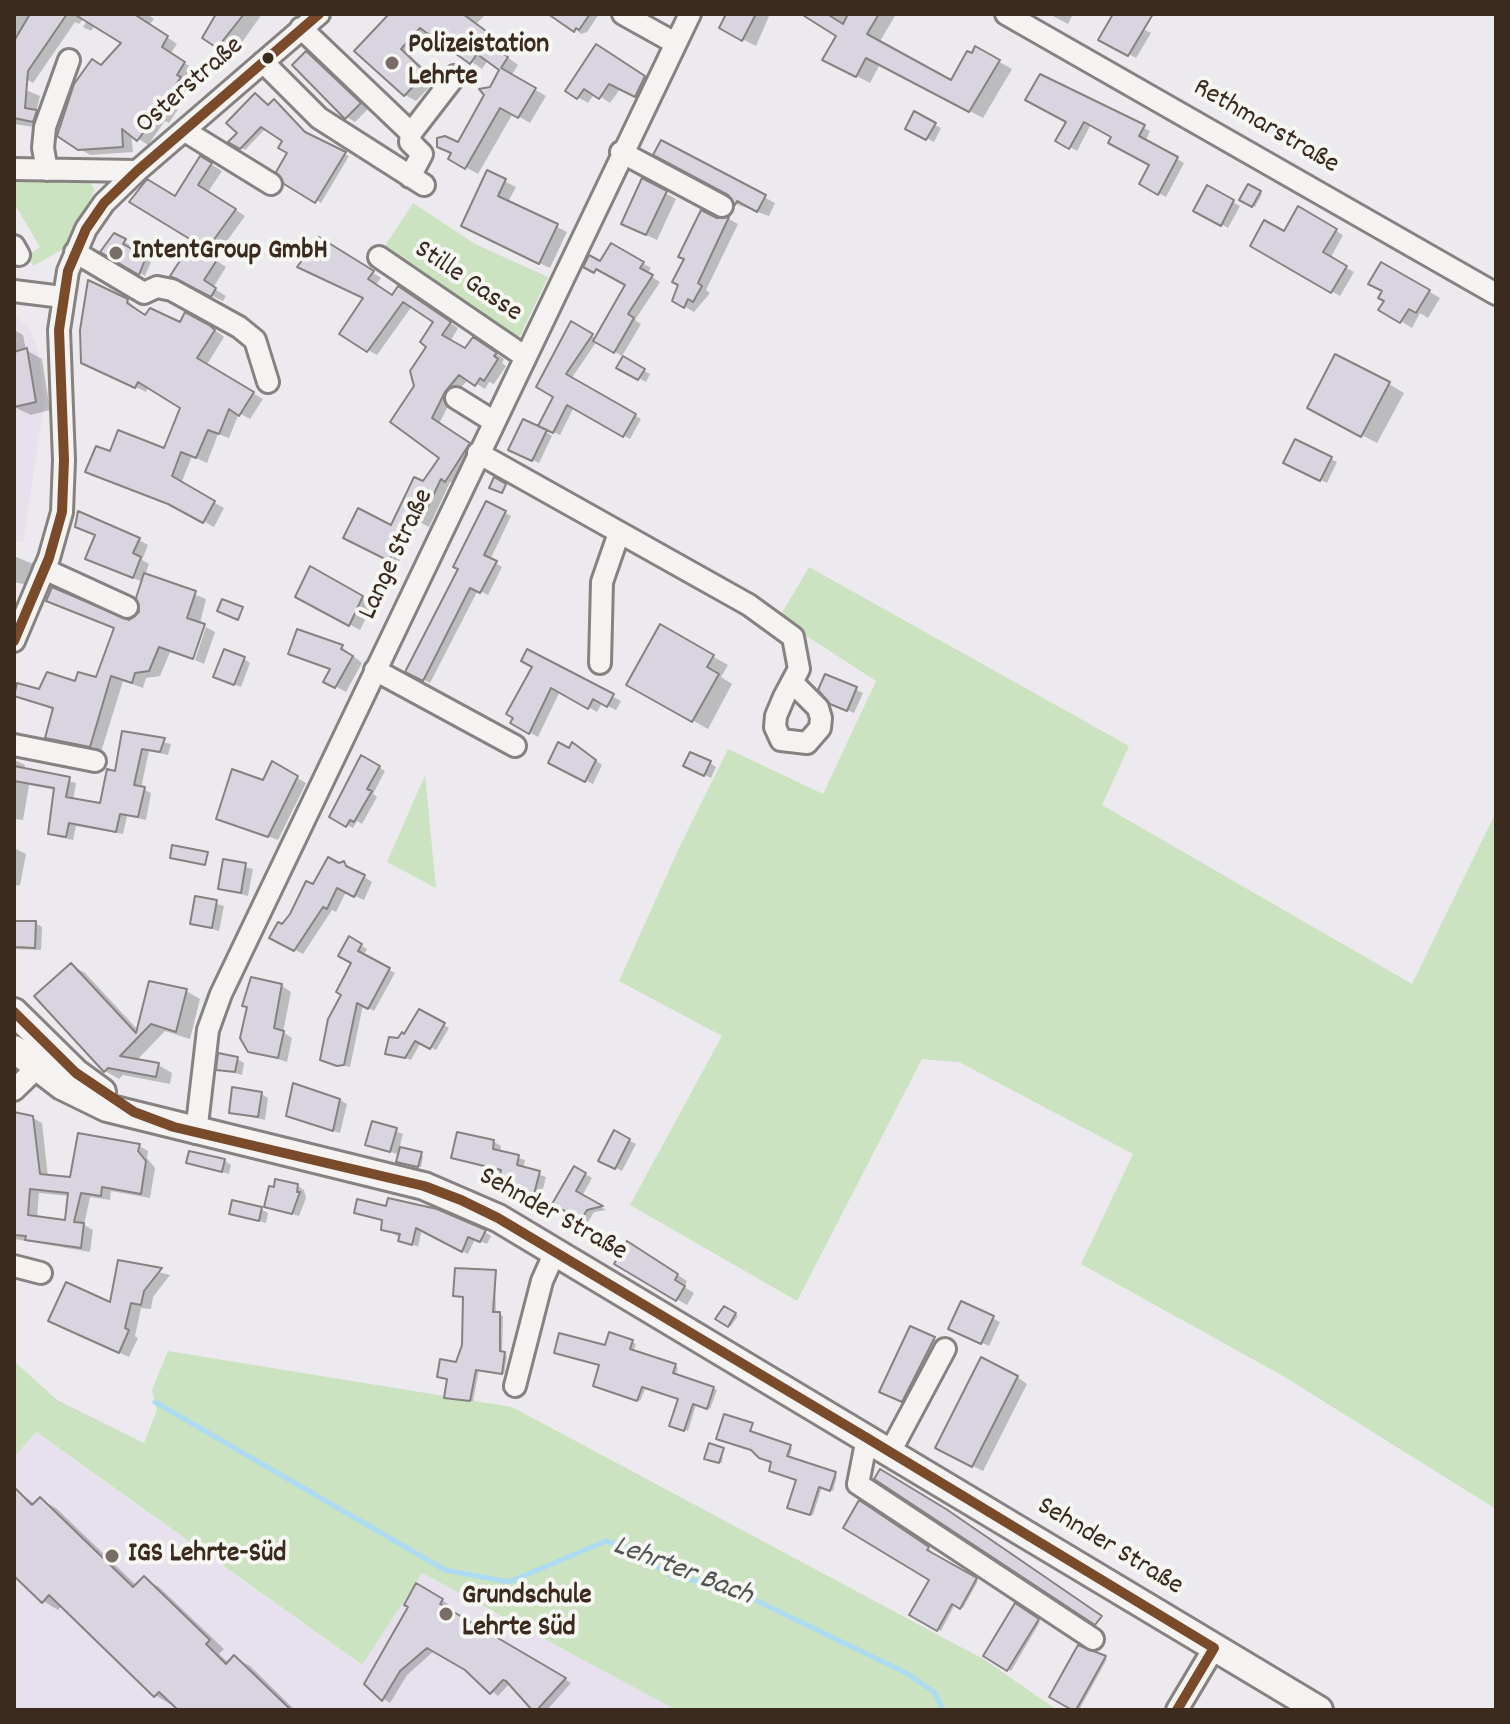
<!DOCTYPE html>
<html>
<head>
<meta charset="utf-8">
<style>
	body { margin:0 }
	#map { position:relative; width:1510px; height:1724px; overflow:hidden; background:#eceaee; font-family:Dekko,sans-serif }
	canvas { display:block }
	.frame { position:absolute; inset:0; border:16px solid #3b2a1e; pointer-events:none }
</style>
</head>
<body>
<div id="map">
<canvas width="1510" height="1724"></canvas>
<div class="frame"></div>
</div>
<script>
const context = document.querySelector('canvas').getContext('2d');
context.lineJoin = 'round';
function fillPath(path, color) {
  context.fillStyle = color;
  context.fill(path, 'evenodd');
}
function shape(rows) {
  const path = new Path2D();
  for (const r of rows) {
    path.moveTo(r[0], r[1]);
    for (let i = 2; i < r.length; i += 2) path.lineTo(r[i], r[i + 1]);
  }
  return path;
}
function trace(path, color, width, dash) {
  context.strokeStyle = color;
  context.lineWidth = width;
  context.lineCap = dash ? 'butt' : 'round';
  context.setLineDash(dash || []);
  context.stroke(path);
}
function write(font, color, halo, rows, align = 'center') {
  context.font = font + ' Dekko,sans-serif';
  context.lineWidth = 8;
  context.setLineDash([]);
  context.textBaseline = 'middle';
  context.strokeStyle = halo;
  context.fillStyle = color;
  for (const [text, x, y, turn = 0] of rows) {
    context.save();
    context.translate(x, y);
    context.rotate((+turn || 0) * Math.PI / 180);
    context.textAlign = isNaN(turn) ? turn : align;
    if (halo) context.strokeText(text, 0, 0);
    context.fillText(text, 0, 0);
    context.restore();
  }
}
const built = shape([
	[14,315,28,326,38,350,45,400,23,542,14,540],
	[35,1432,361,1665,421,1573,676,1710,14,1710,14,1457]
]);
const green = shape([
	[14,178,87,180,95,189,65,248,33,266,28,255,40,247,14,203],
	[413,203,475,244,548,277,518,340,381,252],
	[809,567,1129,746,1102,805,1412,984,1496,812,1496,1509,1283,1376,1081,1264,1133,1154,959,1062,922,1059,797,1301,630,1205,722,1036,619,981,679,848,728,749,823,794,876,681,779,618],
	[425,775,436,888,387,862],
	[168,1351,512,1407,985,1660,1057,1710,676,1710,422,1573,362,1665,36,1432,14,1457,14,1361,57,1400,144,1443,157,1410,152,1390]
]);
const shadow = shape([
	[14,14,87,14,79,24,75,22,33,83,23,77,14,63],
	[91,14,147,14,154,19,149,25,177,44,170,54,194,69,186,82,190,84,184,94,187,95,169,123,165,121,148,145,131,134,133,152,90,155,79,148,124,43,95,25,91,31,83,27],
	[221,14,262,14,233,55,218,46],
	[392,14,486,14,476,24,500,42,496,49,518,65,511,76,546,96,530,123,513,113,478,174,451,159,502,70,488,60,482,69,432,34,411,56,436,80,416,101,405,95],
	[560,14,599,14,587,32,581,34],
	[729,14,770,14,756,46,721,28],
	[810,14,896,14,879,43,951,83,976,49,1012,69,983,118,880,64,870,83,838,66,838,36],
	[1049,14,1073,14,1068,24],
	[1115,14,1151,33,1136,58,1101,39],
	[596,47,655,84,646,101,620,89,610,103,595,93,588,103,578,97],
	[306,53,368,109,355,122,347,117],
	[1040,76,1150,131,1145,142,1184,163,1166,197,1141,184,1152,164,1091,124,1077,151,1058,140,1068,121],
	[14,85,40,96,36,112,50,120,47,129,14,124],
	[275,101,309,137,349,156,321,203,285,182,290,153,285,140,266,128,245,150,231,142],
	[915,114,941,128,934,142,908,128],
	[662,142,775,203,769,216,736,204,730,193],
	[201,158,222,171,208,192,245,216,214,259,226,267,213,288,226,296,223,301,183,282,195,240,176,198],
	[488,173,516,187,508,202,567,232,550,268,474,232],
	[643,181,676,199,657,240,634,229],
	[1249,187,1262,194,1255,207,1242,200],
	[1208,188,1240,206,1228,228,1196,210],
	[1299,209,1343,235,1330,259,1354,272,1340,296,1252,245,1285,233],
	[729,219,738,224,706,290,710,293,694,312,674,300,716,220],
	[114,236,130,245,128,249,151,262,145,276,103,251],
	[320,239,381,278,375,286,393,297,407,293,458,328,450,342,466,351,481,344,504,359,502,363,506,366,494,384,489,382,485,389,469,379,453,396,439,424,477,450,455,485,450,482,429,527,419,522,398,564,354,542,392,528,442,458,417,386,436,322,412,306,377,355,368,350,365,298],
	[612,246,651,268,647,274,660,282,635,320,641,324,622,356,597,341,571,379,641,419,630,439,574,407,560,435,545,428,543,430,552,436,539,463,517,452,539,428,556,396,571,324,595,338,628,285,586,266,601,264],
	[1382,264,1440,298,1428,318,1420,313,1412,328,1381,309,1386,300],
	[127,300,146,317,181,325,186,315,219,333,224,337,206,366,263,399,250,419,239,413,229,438,218,434,207,463,192,456,181,484,224,508,214,527,180,509,98,476,111,454,166,451,183,408,148,386,146,392,93,367],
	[14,330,23,335,26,350,42,359,50,410,31,415,14,407],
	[624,359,650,374,646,382,619,367],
	[1389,384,1404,393,1377,443,1325,416],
	[1296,441,1337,462,1327,483,1286,462],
	[505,513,511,516,490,560,502,567,488,595,478,590,430,683,408,671],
	[139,540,148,545,142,560,149,564,145,575,206,599,191,659,170,652,160,676,146,678,143,688,123,681,101,752,59,743,48,737,54,710,16,695,97,680,116,629,49,600,128,622,141,612,143,582,96,563],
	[14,556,33,564,27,585,14,582],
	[311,569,373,604,360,630,297,596],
	[206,627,215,632,204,664,195,660],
	[660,627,728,665,721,677,732,684,708,729,628,684],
	[298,631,342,647,362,663,346,692,326,681,332,670,290,653],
	[528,652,621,701,616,710,602,703,597,712,560,691,538,737,513,723,535,667],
	[244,659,250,663,241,687,222,680],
	[826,676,863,693,854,713,840,707],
	[124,733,171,744,168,755,149,751,141,788,151,793,146,820,127,816,123,834,76,826,73,840,58,837,50,833,56,790,29,785,23,820,14,819,14,760,25,765,24,770,76,783,73,801,102,806,116,773],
	[580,749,602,765,593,784,550,762],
	[362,757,385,771,373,794,377,797,362,824,357,821,353,828,332,816],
	[710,763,716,767,711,778,692,769],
	[273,764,306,783,278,840,218,818,264,783],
	[14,848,26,854,20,885,14,886],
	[224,861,253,869,248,896,220,888],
	[344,863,372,882,364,900,346,892,336,912,332,910,303,954,272,937,314,887],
	[196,898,224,906,219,931,192,923],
	[14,923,35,923,42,927,41,950,14,949],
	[349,939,367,949,363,956,395,973,374,1011,363,1005,350,1067,328,1062,353,962],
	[71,965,85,973,139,1031,186,991,200,999,190,1039,165,1031,136,1061,158,1065,172,1073,170,1084,123,1075,119,1079,105,1071,37,996],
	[282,986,291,992,283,1032,292,1038,287,1062,250,1050],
	[420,1011,449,1028,436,1050,421,1042,411,1060,388,1053,405,1036],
	[237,1059,244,1063,242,1075,219,1068],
	[261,1094,268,1098,265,1120,231,1112],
	[340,1100,347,1104,340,1133,295,1119],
	[14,1116,33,1118,42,1123,48,1177,72,1180,139,1146,148,1151,147,1158,155,1168,150,1198,111,1191,110,1200,90,1197,84,1225,93,1230,90,1252,14,1239],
	[39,1193,69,1196,67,1222,37,1218],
	[373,1123,403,1134,399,1149,423,1156,421,1167,401,1162,400,1155,367,1144],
	[615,1133,636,1144,622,1171,601,1160],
	[494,1142,501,1146,500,1152,525,1160,523,1169,546,1177,541,1197,499,1184,502,1172,453,1157],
	[225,1161,231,1165,229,1174,188,1162],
	[574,1168,592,1178,582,1196,606,1210,594,1212,588,1222,554,1203],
	[298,1186,304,1190,306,1198,299,1216,266,1206],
	[387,1208,485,1232,491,1236,487,1244,475,1239,468,1254,422,1229,418,1247,384,1229,384,1221,356,1212],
	[261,1209,268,1213,266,1223,231,1213],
	[638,1249,687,1281,684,1287,694,1293,687,1305,617,1264],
	[120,1262,170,1275,153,1297,151,1309,141,1308,135,1336,138,1338,129,1357,61,1326,112,1304],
	[495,1272,496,1314,503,1316,502,1354,507,1356,504,1374,479,1370,473,1401,448,1398,464,1345,465,1297,455,1295],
	[962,1303,1000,1322,989,1346,957,1332],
	[724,1308,738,1316,731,1326,718,1318],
	[934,1339,944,1345,913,1407,893,1397],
	[632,1342,636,1344,633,1352,675,1366,678,1368,676,1375,717,1390,710,1409,696,1405,688,1431,675,1427,680,1399,646,1387,640,1401,599,1387,606,1347],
	[1017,1377,1027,1384,983,1471,949,1454],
	[752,1424,752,1434,792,1448,789,1459,837,1476,833,1491,822,1487,813,1515,792,1508,798,1480,753,1449,721,1440],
	[723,1450,722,1463,709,1459],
	[14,1488,36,1505,41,1500,56,1508,137,1586,144,1579,159,1587,224,1649,219,1654,229,1663,235,1658,250,1666,295,1710,181,1710,173,1702,170,1704,155,1695,62,1605,58,1610,43,1601,14,1573],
	[860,1503,931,1550,928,1553,978,1581,963,1608,955,1604,941,1631,912,1615,932,1579],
	[417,1586,448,1604,446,1609,571,1683,547,1710,535,1710,510,1683,498,1696,466,1669,435,1650,407,1675,390,1703,384,1699,366,1683,411,1606],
	[1015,1606,1040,1622,1011,1671,985,1655],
	[1079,1647,1107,1659,1079,1710,1076,1710,1052,1697]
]);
const stream = shape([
	[155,1402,445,1570,509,1582,606,1541,629,1548,673,1577,724,1585,906,1673,934,1692,943,1710]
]);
const building = shape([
	[30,14,67,14,28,71,25,108,37,110,33,122,14,118,14,41,30,14],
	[74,14,134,14,168,36,162,47,185,62,177,75,181,77,175,86,178,88,158,119,155,117,137,141,122,129,123,147,78,150,57,136,74,84,92,59,101,65,121,43,74,14],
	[216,14,244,14,217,48,202,38,216,14],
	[389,14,463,14,490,34,486,41,508,57,501,68,536,88,518,118,500,108,465,169,448,159,451,153,437,147,437,138,445,136,458,142,484,95,479,89,490,87,499,70,477,54,470,64,420,28,401,49,426,73,404,96,354,51,389,14],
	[548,14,590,14,579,30,576,28,574,32,548,14],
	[726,14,756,14,742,41,719,28,726,14],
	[801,14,827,14,843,24,848,14,879,14,867,34,951,80,967,51,972,53,975,46,1000,60,969,112,866,58,856,77,822,60,836,36,801,14],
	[1113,14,1153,14,1128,56,1098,40,1113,14],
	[596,44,645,76,635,97,609,84,599,99,584,89,577,99,565,91,596,44],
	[306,51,361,103,345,119,292,65,306,51],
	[1040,74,1145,125,1139,136,1178,157,1158,195,1139,184,1149,165,1108,143,1111,137,1084,122,1069,149,1055,141,1066,122,1025,100,1040,74],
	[255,93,268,105,274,99,305,132,346,152,315,203,284,184,276,172,287,153,278,148,282,141,261,127,240,149,228,142,237,133,226,123,255,93],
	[914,111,936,123,926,140,905,129,914,111],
	[661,140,766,195,757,212,737,201,735,205,728,195,653,155,661,140],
	[200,156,212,163,198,185,236,209,205,252,217,260,204,280,216,288,211,297,170,276,193,241,129,202,147,179,175,196,200,156],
	[487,170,506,179,498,196,558,224,539,264,461,226,487,170],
	[642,178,667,191,646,235,621,224,642,178],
	[1248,184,1261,191,1252,207,1239,200,1248,184],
	[1207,185,1234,200,1221,226,1193,211,1207,185],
	[1298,206,1337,229,1323,252,1347,266,1331,293,1250,246,1264,220,1284,231,1298,206],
	[701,210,717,218,729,217,698,283,702,286,693,302,688,299,684,308,672,301,678,285,672,282,684,259,678,257,701,210],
	[114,233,126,239,123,244,146,257,139,275,100,252,114,233],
	[319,237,374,271,368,279,392,295,398,286,451,322,442,335,465,348,473,337,497,353,494,356,498,359,484,381,480,378,475,386,459,375,445,392,432,418,470,443,445,482,441,479,420,523,410,518,389,561,343,538,358,508,391,525,414,477,423,481,439,458,390,422,414,386,410,371,426,347,420,342,433,322,403,302,367,352,339,334,363,298,297,267,319,237],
	[611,243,644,262,640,268,653,275,628,314,634,318,614,353,593,341,625,285,596,269,594,273,583,267,589,255,600,261,611,243],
	[1381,262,1430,290,1416,313,1409,309,1400,323,1378,310,1384,301,1378,298,1382,291,1368,284,1381,262],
	[88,280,128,299,127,303,145,315,150,308,180,322,185,312,209,325,215,330,197,358,254,392,239,416,229,409,219,434,208,430,196,458,181,452,172,476,215,501,203,523,168,504,85,472,96,446,110,451,118,430,164,448,180,408,138,382,135,388,81,363,80,330,88,280],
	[571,321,593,334,566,374,636,414,623,437,567,405,553,433,538,426,553,397,536,387,571,321],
	[27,348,36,402,14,407,14,352,27,348],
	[1335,354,1390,382,1361,437,1307,408,1335,354],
	[623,356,645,369,638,380,616,368,623,356],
	[523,419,547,430,532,461,508,450,523,419],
	[1295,439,1332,457,1320,481,1283,463,1295,439],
	[494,477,506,484,502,493,489,488,494,477],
	[486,501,506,511,484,555,497,561,480,593,470,588,423,681,405,672,458,569,453,567,486,501],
	[78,511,140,538,133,553,141,557,133,578,85,559,95,535,75,527,78,511],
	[310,566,363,596,349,626,295,597,310,566],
	[144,573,196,591,187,618,205,624,193,659,159,647,149,671,135,673,132,683,111,676,90,747,45,738,53,708,14,696,17,683,39,689,47,672,75,681,78,672,96,677,114,628,46,601,52,587,129,620,139,612,136,598,144,573],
	[222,599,243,607,238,620,217,611,222,599],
	[660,624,714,655,707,667,719,674,692,722,626,685,660,624],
	[297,629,343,645,341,649,353,656,335,688,323,682,330,669,288,654,297,629],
	[224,649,245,657,234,685,213,677,224,649],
	[527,649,614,694,607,707,593,699,588,709,551,688,529,734,510,723,513,718,506,714,532,667,521,661,527,649],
	[825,674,857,687,847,711,830,704,818,690,825,674],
	[122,731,165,738,160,752,142,749,134,785,145,787,138,817,120,814,116,832,69,823,66,837,48,834,54,788,14,781,14,766,70,777,66,797,100,803,107,769,115,771,122,731],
	[558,742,569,748,572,742,596,760,585,782,548,763,558,742],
	[690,752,711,761,704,776,683,766,690,752],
	[361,755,380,766,367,789,372,791,354,822,350,820,346,827,329,817,361,755],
	[272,761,298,776,268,837,216,819,232,769,263,780,272,761],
	[172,845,208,852,205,865,170,858,172,845],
	[328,857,339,863,344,861,346,866,365,875,354,897,337,888,327,909,323,907,294,951,269,938,278,922,282,924,290,914,306,881,313,884,328,857],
	[223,859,246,863,241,893,218,889,223,859],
	[195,896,217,900,212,928,190,924,195,896],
	[14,921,36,921,35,948,14,947,14,921],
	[349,936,362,944,358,951,390,968,368,1009,357,1003,344,1065,337,1066,320,1060,328,1019,341,995,336,992,351,963,338,956,349,936],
	[71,963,136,1033,149,981,187,989,176,1032,151,1024,120,1056,159,1063,156,1077,108,1068,104,1072,34,996,71,963],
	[251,977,282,984,274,1028,284,1031,278,1058,248,1052,240,1038,247,1007,242,1006,251,977],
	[419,1009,445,1023,430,1049,415,1041,405,1058,385,1054,389,1037,398,1038,402,1032,404,1034,419,1009],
	[218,1053,238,1057,235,1072,216,1070,218,1053],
	[293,1083,340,1099,333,1131,286,1116,293,1083],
	[232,1087,262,1092,258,1117,229,1113,232,1087],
	[14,1112,33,1116,40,1174,70,1177,78,1133,140,1144,138,1151,146,1161,141,1194,102,1187,101,1196,81,1193,74,1222,84,1223,81,1248,25,1240,26,1236,14,1235,14,1112],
	[30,1189,68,1193,65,1220,28,1215,30,1189],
	[372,1121,397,1128,390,1152,365,1145,372,1121],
	[614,1130,630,1139,615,1169,598,1161,614,1130],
	[457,1132,494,1140,493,1149,519,1155,517,1165,540,1171,534,1194,497,1186,501,1170,451,1158,457,1132],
	[400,1147,422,1152,418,1167,396,1162,400,1147],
	[189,1151,225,1159,222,1172,186,1163,189,1151],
	[574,1166,586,1173,576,1191,603,1206,587,1210,581,1220,552,1204,574,1166],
	[275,1179,298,1184,297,1192,300,1192,292,1214,264,1207,269,1186,274,1187,275,1179],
	[388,1198,437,1209,486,1230,480,1242,468,1237,462,1252,416,1228,412,1245,398,1241,400,1234,381,1230,382,1220,354,1213,357,1199,386,1206,388,1198],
	[232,1200,262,1207,259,1221,229,1214,232,1200],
	[627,1241,678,1274,675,1280,685,1286,676,1301,614,1264,627,1241],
	[118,1260,162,1268,144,1291,141,1305,131,1303,125,1328,129,1330,119,1353,48,1321,66,1282,110,1302,118,1260],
	[455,1268,496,1270,493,1312,500,1312,500,1351,505,1352,502,1374,476,1370,470,1401,444,1398,447,1379,437,1377,440,1359,456,1362,462,1345,463,1297,453,1296,455,1268],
	[961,1301,994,1316,981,1344,948,1329,961,1301],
	[724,1306,736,1313,728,1327,715,1319,724,1306],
	[910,1326,935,1337,902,1402,879,1392,910,1326],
	[609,1332,633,1340,630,1349,676,1364,673,1373,714,1387,707,1409,693,1404,684,1431,669,1426,678,1399,642,1387,637,1401,593,1386,599,1365,554,1353,559,1333,605,1345,609,1332],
	[981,1357,1018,1376,972,1467,935,1448,981,1357],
	[724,1414,753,1423,750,1431,791,1445,787,1456,836,1472,830,1491,819,1487,810,1515,787,1508,796,1480,769,1471,771,1462,759,1458,751,1450,716,1439,724,1414],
	[709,1443,724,1448,719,1463,704,1459,709,1443],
	[880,1469,946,1509,1102,1616,1095,1625,874,1479,880,1469],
	[14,1487,32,1505,40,1497,133,1587,144,1576,210,1640,206,1644,226,1664,234,1655,291,1710,178,1710,159,1692,154,1697,49,1595,42,1603,14,1576,14,1487],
	[859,1500,929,1547,927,1550,977,1578,960,1609,952,1604,937,1631,909,1615,929,1580,843,1528,859,1500],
	[416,1583,443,1599,440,1604,566,1678,537,1710,532,1710,506,1681,503,1680,490,1694,465,1670,427,1648,400,1671,382,1701,364,1684,408,1607,404,1605,416,1583],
	[1015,1603,1039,1619,1007,1671,983,1656,1015,1603],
	[1078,1645,1106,1656,1076,1710,1072,1710,1049,1697,1078,1645]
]);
const minor = shape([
	[623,14,675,43],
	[1006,14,1496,294],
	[301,28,411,133],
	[263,62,319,118,424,185],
	[185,131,271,184],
	[621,152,722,206],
	[14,169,137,171],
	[47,170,43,148,45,127,69,60],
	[410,177,422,154,410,142,411,133,455,76],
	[14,246,19,255],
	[75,252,144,293,157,287,172,290,239,327,255,340,268,382],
	[379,257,524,356],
	[14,291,62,297],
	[456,398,493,421],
	[478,453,749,605,793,637,799,669,792,682,784,697,776,716,775,727,781,740,807,743,820,728,821,718,818,708,792,682],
	[44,569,127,607],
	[14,641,49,558,62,512,64,460,59,330,68,271,86,229,104,203,137,171,319,14],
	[600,663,602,582,619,533],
	[375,670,515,746],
	[14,745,95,761],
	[14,1090,47,1058],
	[196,1133,208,1030,221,994,690,14],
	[14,1266,41,1273],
	[515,1386,542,1281,555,1252],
	[867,1438,858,1484,1093,1639],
	[890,1452,945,1349],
	[1177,1710,1214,1648]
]);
const major = shape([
	[14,1012,76,1073,102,1092],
	[14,1049,62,1086,107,1108,424,1186,498,1218,1319,1710]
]);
const bus1 = shape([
	[14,641,49,558,62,512,64,460,59,330,68,271,86,229,104,203,137,171,319,14],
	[14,1012,76,1073,134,1112,174,1127,424,1186,461,1200,498,1218,867,1438,1214,1648,1177,1710]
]);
const markers = [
	[268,58,7,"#3b2a1e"],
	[392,63,8,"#796d67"],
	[116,253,8,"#796d67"],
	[112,1556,8,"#796d67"],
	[446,1614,8,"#796d67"]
];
const poiNames = [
	["Polizeistation",408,47],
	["Lehrte",408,79],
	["IntentGroup GmbH",132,253],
	["IGS Lehrte-Süd",128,1556],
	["Grundschule",462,1598],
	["Lehrte Süd",462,1630]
];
const streetNames = [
	["Osterstraße",191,87,-41],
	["Rethmarstraße",1265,128,30],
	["Stille Gasse",467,283,34],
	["Lange Straße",398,555,-65],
	["Sehnder Straße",552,1216,29],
	["Sehnder Straße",1109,1548,31]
];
const waterNames = [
	["Lehrter Bach",682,1573,21]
];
fillPath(built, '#e6e1ed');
fillPath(green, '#cbe3c1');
fillPath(shadow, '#0003');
trace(stream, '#acdbf2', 5);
fillPath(building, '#d9d5e0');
trace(building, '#868281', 2);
trace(minor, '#868281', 26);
trace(major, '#868281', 32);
trace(minor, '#f4f3f2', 20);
trace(major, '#f4f3f2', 26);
trace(bus1, '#7a4b2a', 10);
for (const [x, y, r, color] of markers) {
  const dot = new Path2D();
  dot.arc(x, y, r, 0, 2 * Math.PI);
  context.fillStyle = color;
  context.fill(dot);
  trace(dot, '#f6f6f2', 3);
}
write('bold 28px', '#3b2a1e', '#f6f6f2', poiNames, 'left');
write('28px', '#3b2a1e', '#f6f6f2', streetNames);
write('italic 30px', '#505453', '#f6f6f2', waterNames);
</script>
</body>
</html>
